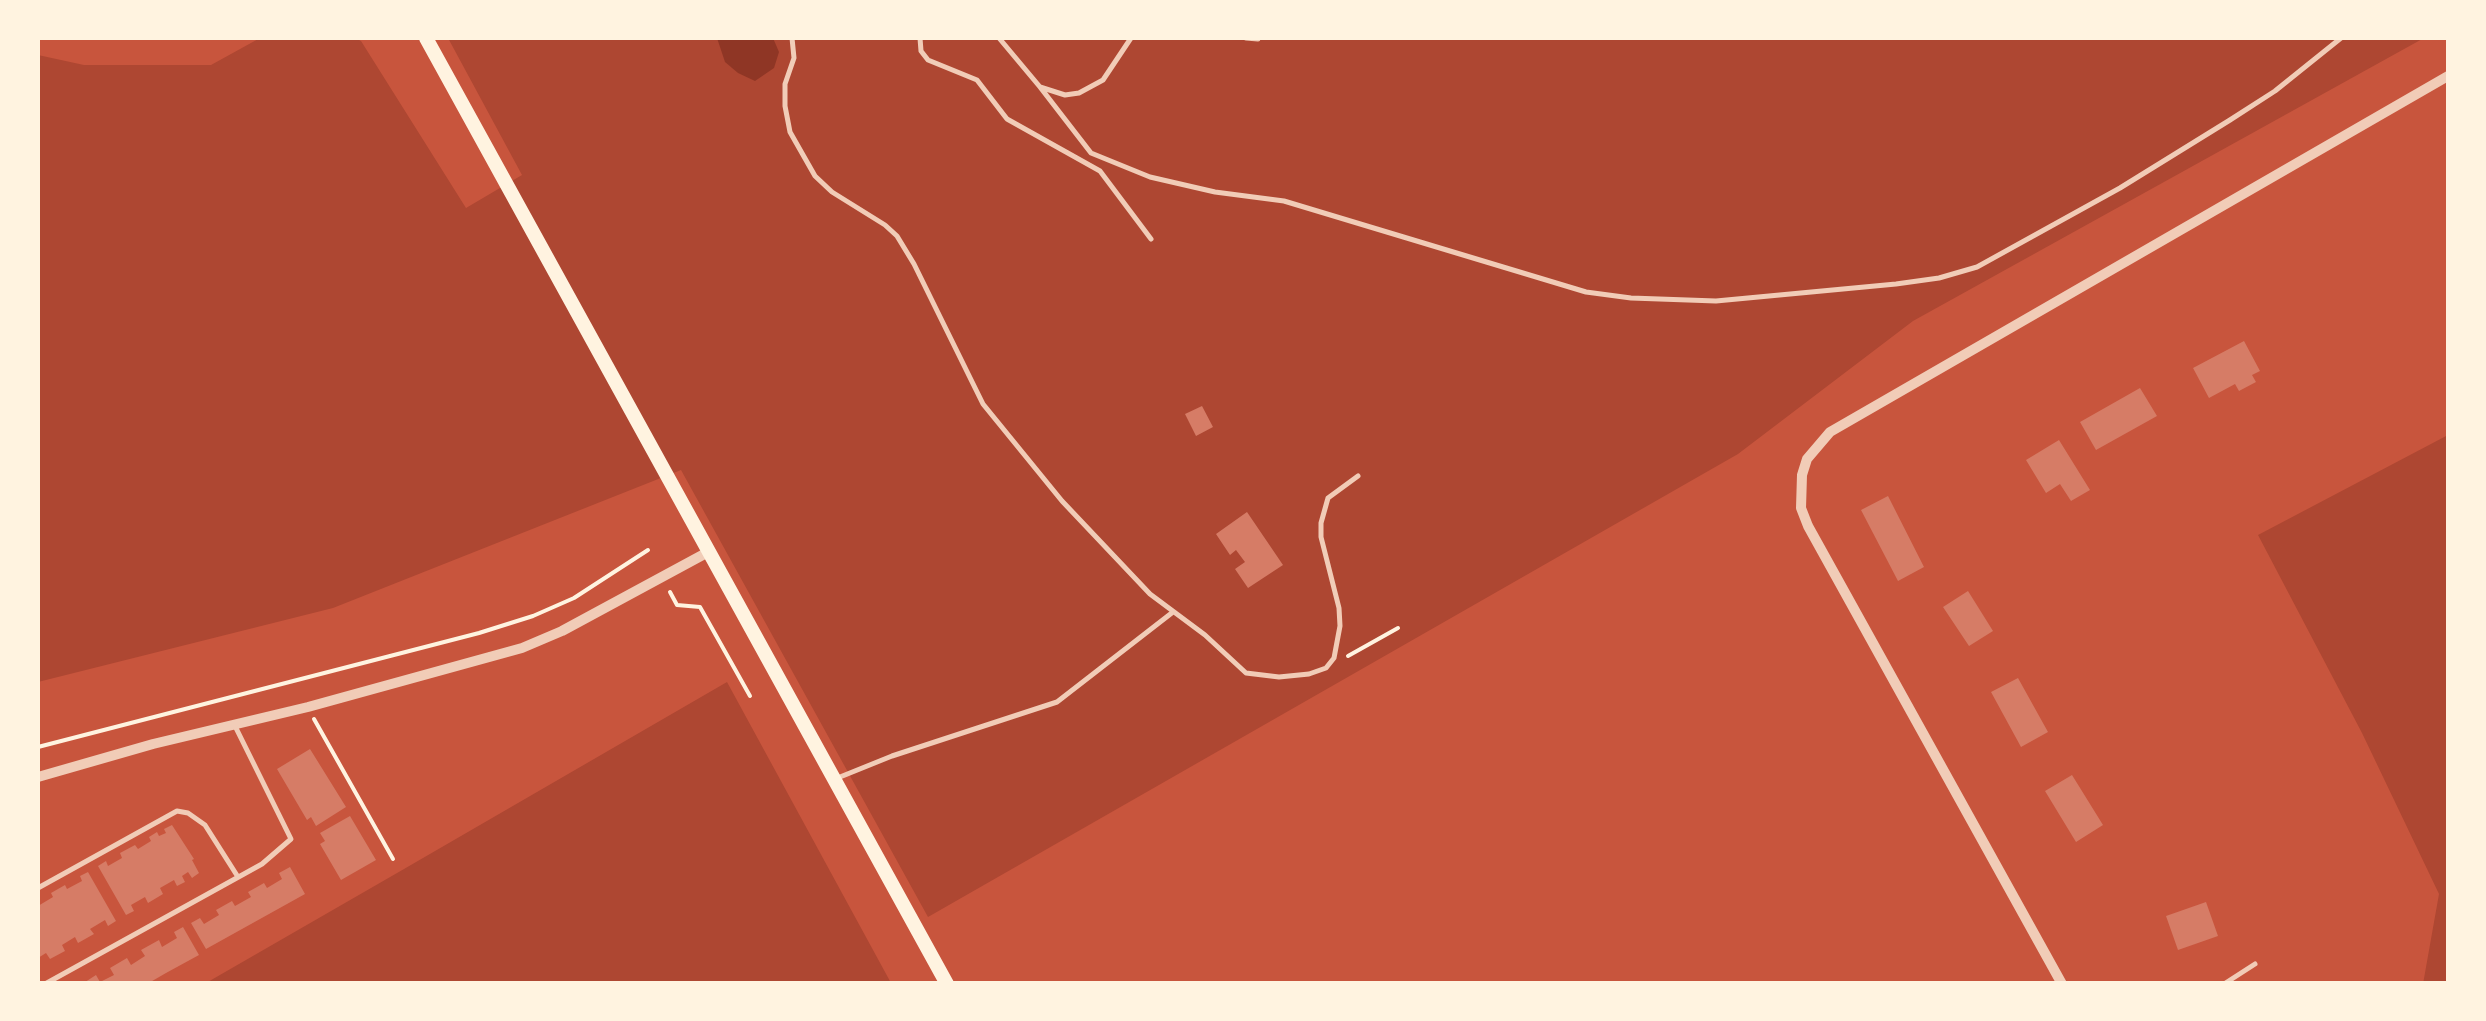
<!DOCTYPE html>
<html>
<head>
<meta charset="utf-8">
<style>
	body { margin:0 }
	#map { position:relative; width:2486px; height:1021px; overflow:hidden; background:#c8553d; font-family:"Times New Roman",serif }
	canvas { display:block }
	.frame { position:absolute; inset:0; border:40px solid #fff3e0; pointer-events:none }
</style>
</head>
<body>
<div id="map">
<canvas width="2486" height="1021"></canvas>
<div class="frame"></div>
</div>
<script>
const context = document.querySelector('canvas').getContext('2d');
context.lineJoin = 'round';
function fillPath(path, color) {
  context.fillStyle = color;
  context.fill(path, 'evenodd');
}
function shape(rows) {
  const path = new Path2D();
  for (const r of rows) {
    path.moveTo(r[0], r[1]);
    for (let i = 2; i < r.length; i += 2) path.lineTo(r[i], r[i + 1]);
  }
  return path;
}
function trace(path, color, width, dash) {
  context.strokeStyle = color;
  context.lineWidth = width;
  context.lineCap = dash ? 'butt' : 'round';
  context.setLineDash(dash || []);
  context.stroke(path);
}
const green = shape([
	[260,38,355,38,361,41,466,208,522,175,448,38,2424,38,1913,321,1738,454,928,917,681,470,333,608,38,682,38,55,84,65,211,65],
	[2448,435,2448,983,2423,984,2439,894,2362,733,2258,535],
	[727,682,891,983,206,983,404,869]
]);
const water = shape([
	[717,38,773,38,779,52,774,68,755,81,738,73,725,62]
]);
const building = shape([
	[2244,341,2260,371,2252,375,2256,382,2239,391,2235,384,2209,398,2193,368],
	[2140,388,2157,416,2096,450,2080,422],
	[1202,406,1213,427,1196,436,1185,414],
	[2059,440,2090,490,2071,501,2060,484,2046,493,2026,460],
	[1888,496,1924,567,1898,581,1861,510],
	[1247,512,1283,565,1248,588,1235,569,1245,562,1236,550,1230,555,1216,534],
	[1968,591,1993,631,1969,646,1943,607],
	[2018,678,2048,732,2021,747,1991,692],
	[310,749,346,807,316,826,311,817,307,820,277,769],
	[2072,775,2103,825,2076,842,2045,791],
	[350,816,376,860,341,880,320,844,325,841,320,833],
	[172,825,194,859,192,860,199,873,192,878,188,872,182,876,185,882,177,886,174,880,160,888,163,894,148,903,145,897,131,905,134,911,126,915,98,866,106,861,108,866,122,858,120,853,135,845,138,849,151,841,149,837,157,832,159,836,166,833,164,829],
	[290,867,305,894,206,949,191,923,200,918,204,924,219,915,216,910,232,901,235,906,251,897,248,892,257,887,264,883,267,888,282,879,279,873],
	[88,872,116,921,108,926,105,920,90,929,94,934,78,943,75,937,62,945,65,951,50,959,46,953,38,958,38,906,53,897,51,893,65,885,67,889,82,881,80,876],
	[2206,902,2218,936,2178,950,2166,916],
	[183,927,199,955,166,973,147,984,82,984,96,975,100,982,114,975,110,968,127,958,131,965,145,956,141,950,159,940,162,947,177,938,174,932]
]);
const path = shape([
	[670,592,677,605,700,607,750,696],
	[1348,656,1398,628],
	[314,719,393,859],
	[38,747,479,633,533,616,574,598,648,550]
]);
const service = shape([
	[792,38,794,58,785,84,785,106,790,132,815,176,832,192,885,225,897,236,914,264,983,404,1062,501,1150,594,1205,635,1246,673,1279,677,1309,674,1326,668,1334,658,1340,626,1339,608,1321,537,1321,523,1328,498,1358,476],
	[920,38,921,51,928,60,977,80,1007,119,1100,171,1151,239],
	[999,38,1040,87,1065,95,1079,93,1103,80,1131,38],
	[1246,38,1258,39],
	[1040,87,1091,153,1150,177,1215,192,1284,201,1586,292,1631,298,1716,301,1896,284,1939,278,1977,267,2120,188,2230,120,2275,91,2341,38],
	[835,779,892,756,1057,702,1173,612],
	[38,888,177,811,188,813,205,825,238,877],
	[45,984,262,864,291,839,235,726],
	[2224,984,2255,964]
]);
const minor = shape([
	[38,777,153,744,308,707,522,648,562,631,710,551],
	[2062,984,1808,526,1801,508,1802,475,1807,459,1830,432,2448,76]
]);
const secondary = shape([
	[426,38,947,984]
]);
fillPath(green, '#ae4732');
fillPath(water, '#8f3625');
fillPath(building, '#d67c66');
trace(path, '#fff3e0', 4);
trace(service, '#f1ccb7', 5);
trace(minor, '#f1ccb7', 10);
trace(secondary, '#fff3e0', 14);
</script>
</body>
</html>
